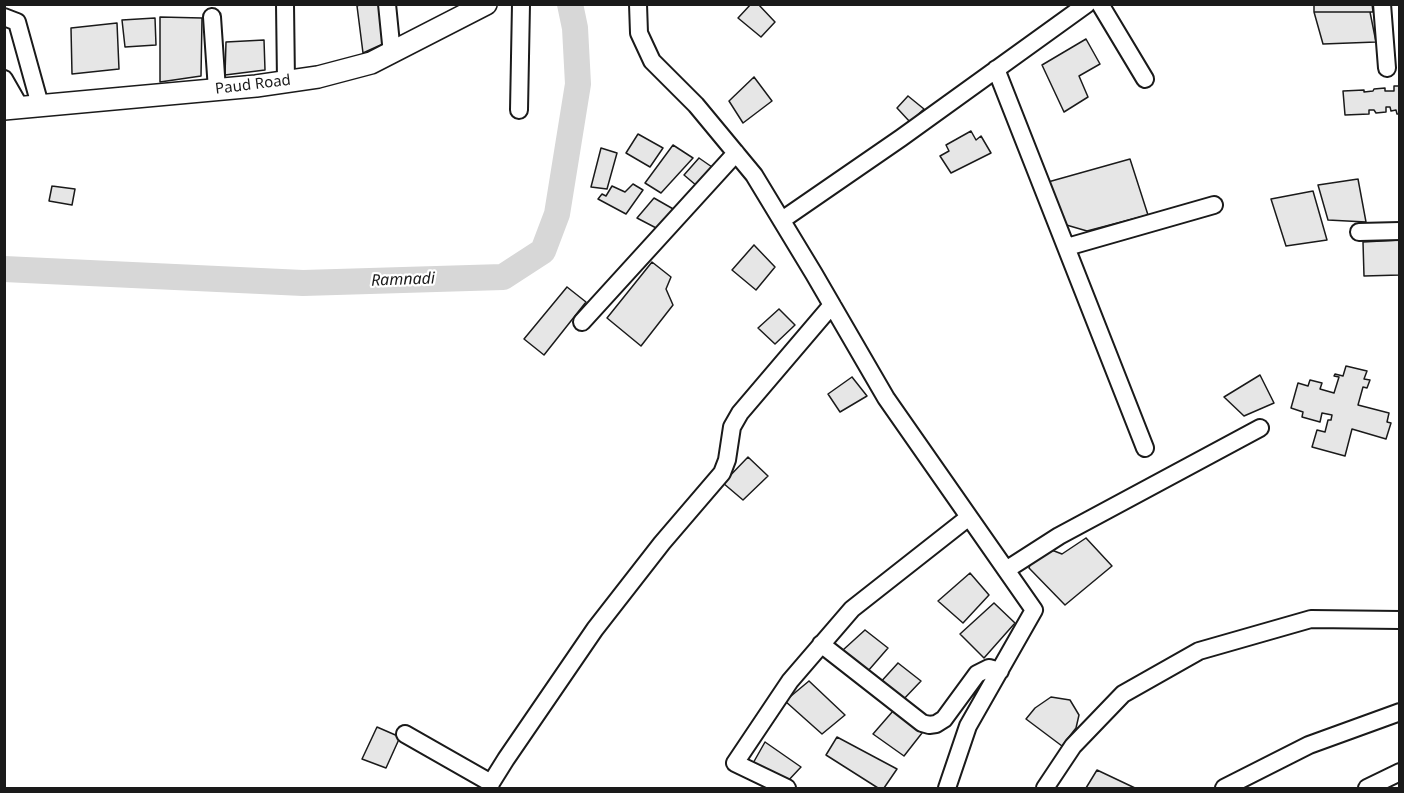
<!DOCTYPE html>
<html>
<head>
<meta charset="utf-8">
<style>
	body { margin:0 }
	#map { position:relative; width:1404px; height:793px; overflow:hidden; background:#fff; font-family:"Noto Sans",sans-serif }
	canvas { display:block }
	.frame { position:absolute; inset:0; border:6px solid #1a1a1a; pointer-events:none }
</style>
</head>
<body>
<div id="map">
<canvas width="1404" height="793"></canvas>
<div class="frame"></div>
</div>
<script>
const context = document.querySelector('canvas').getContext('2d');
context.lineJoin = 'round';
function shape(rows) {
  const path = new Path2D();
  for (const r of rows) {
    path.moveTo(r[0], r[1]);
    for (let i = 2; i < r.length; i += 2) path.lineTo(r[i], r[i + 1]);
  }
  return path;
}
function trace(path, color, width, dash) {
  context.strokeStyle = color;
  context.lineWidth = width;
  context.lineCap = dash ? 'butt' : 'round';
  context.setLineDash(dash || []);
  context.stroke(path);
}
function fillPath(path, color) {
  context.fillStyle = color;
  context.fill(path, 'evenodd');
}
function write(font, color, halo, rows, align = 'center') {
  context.font = font + ' "Noto Sans",sans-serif';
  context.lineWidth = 4.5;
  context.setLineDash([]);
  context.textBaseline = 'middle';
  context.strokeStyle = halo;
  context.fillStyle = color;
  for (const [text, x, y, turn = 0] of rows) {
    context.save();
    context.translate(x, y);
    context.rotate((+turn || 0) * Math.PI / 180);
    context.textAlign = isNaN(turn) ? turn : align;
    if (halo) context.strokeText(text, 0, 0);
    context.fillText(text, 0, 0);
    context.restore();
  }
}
const river = shape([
	[4,269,303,283,503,277,543,251,557,214,578,84,575,28,570,4]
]);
const building = shape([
	[361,4,380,4,385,43,363,53,357,6,361,4],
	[751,4,758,4,775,22,761,37,738,18,751,4],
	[1314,4,1372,4,1373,12,1314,12,1314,4],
	[1314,12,1370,12,1376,42,1323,44,1314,12],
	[160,17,202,18,201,76,160,82,160,17],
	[155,18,156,45,125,47,122,20,155,18],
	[117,23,119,69,72,74,71,28,117,23],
	[1086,39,1100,64,1079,76,1088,97,1064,112,1042,65,1086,39],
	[264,40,265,70,225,75,226,42,264,40],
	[754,77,772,101,743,123,729,101,754,77],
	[1394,86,1400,86,1400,114,1397,114,1396,110,1391,111,1390,107,1386,107,1386,112,1376,113,1374,110,1369,110,1369,114,1345,115,1343,91,1364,90,1364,92,1373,91,1374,89,1385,88,1385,91,1394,91,1394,86],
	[908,96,924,109,910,122,897,108,908,96],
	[971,131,976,140,981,136,991,153,951,173,940,156,949,151,946,145,971,131],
	[638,134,663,148,650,167,626,153,638,134],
	[673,145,693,158,661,193,645,183,673,145],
	[601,148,617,153,607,189,591,187,601,148],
	[699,158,712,167,697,186,684,175,699,158],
	[1130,159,1148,215,1087,231,1063,224,1048,182,1130,159],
	[1358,179,1366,222,1328,220,1318,185,1358,179],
	[633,184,643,190,626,214,598,199,602,194,606,196,612,186,625,192,633,184],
	[52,186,75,189,72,205,49,201,52,186],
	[1313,191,1327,240,1286,246,1271,199,1313,191],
	[654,198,675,210,660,230,637,218,654,198],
	[1400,240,1400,275,1364,276,1363,242,1400,240],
	[754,245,775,267,756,290,732,270,754,245],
	[652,262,671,277,666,289,673,305,641,346,607,318,652,262],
	[567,287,586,302,544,355,524,339,567,287],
	[779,309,795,325,775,344,758,328,779,309],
	[1346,366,1367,371,1364,379,1370,380,1367,388,1363,387,1358,405,1389,413,1387,422,1391,423,1386,439,1352,429,1345,456,1312,447,1317,430,1325,432,1328,420,1331,420,1332,415,1322,413,1320,422,1302,417,1303,412,1291,408,1298,383,1308,386,1310,380,1322,383,1320,389,1334,393,1339,377,1334,376,1335,374,1343,376,1346,366],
	[1260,375,1274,403,1244,416,1224,397,1260,375],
	[852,377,867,396,840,412,828,394,852,377],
	[748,457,768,476,743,500,723,483,748,457],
	[1086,538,1112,566,1065,605,1029,568,1036,544,1062,554,1086,538],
	[970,573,989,595,963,623,938,601,970,573],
	[994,603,1015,623,984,658,960,634,994,603],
	[865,630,888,648,868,671,843,650,865,630],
	[898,663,921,681,901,702,878,685,898,663],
	[809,681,845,715,822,734,785,701,809,681],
	[1051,697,1070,700,1079,715,1076,728,1062,746,1026,719,1035,708,1051,697],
	[893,711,922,733,904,756,873,734,893,711],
	[377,727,400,737,386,768,362,759,377,727],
	[837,737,897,769,884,788,878,788,826,755,837,737],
	[765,742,801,767,786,783,752,765,765,742],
	[1097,770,1135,788,1086,788,1097,770]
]);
const minor = shape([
	[285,4,286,81],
	[387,4,392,54],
	[638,4,639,33,652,61,696,105,754,175,814,274,886,398,1034,610,968,726,947,788],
	[1100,4,1145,79],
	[1382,4,1387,68],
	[4,17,17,22,40,105],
	[212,17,217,90],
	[996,69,1145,448],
	[4,79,20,107],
	[519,110,521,4],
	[782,220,901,138,1087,4],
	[1359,232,1400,231],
	[1067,247,1214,205],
	[582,322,736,153],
	[1006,570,1059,536,1260,428],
	[821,644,922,723,929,725,936,724,944,719,977,674,989,668,1000,671],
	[405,734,491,783],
	[490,788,491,783,506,759,595,629,662,543,722,473,727,460,732,427,740,413,832,305],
	[787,788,735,763,790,681,852,609,969,517],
	[1045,788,1073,746,1123,694,1199,651,1311,619,1400,620],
	[1224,788,1309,745,1400,712],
	[1367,788,1400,772]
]);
const major = shape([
	[4,109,256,86,318,77,371,63,486,4]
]);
const streetNames = [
	["Paud Road",253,85,-7]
];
const waterNames = [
	["Ramnadi",403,280,-2]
];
trace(river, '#d7d7d7', 26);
fillPath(building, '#e6e6e6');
trace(building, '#1a1a1a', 1.5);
trace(minor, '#1a1a1a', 20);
trace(major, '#1a1a1a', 24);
trace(minor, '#fff', 16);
trace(major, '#fff', 21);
write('15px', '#1a1a1a', '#fff', streetNames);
write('italic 16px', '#1a1a1a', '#fff', waterNames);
</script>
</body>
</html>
